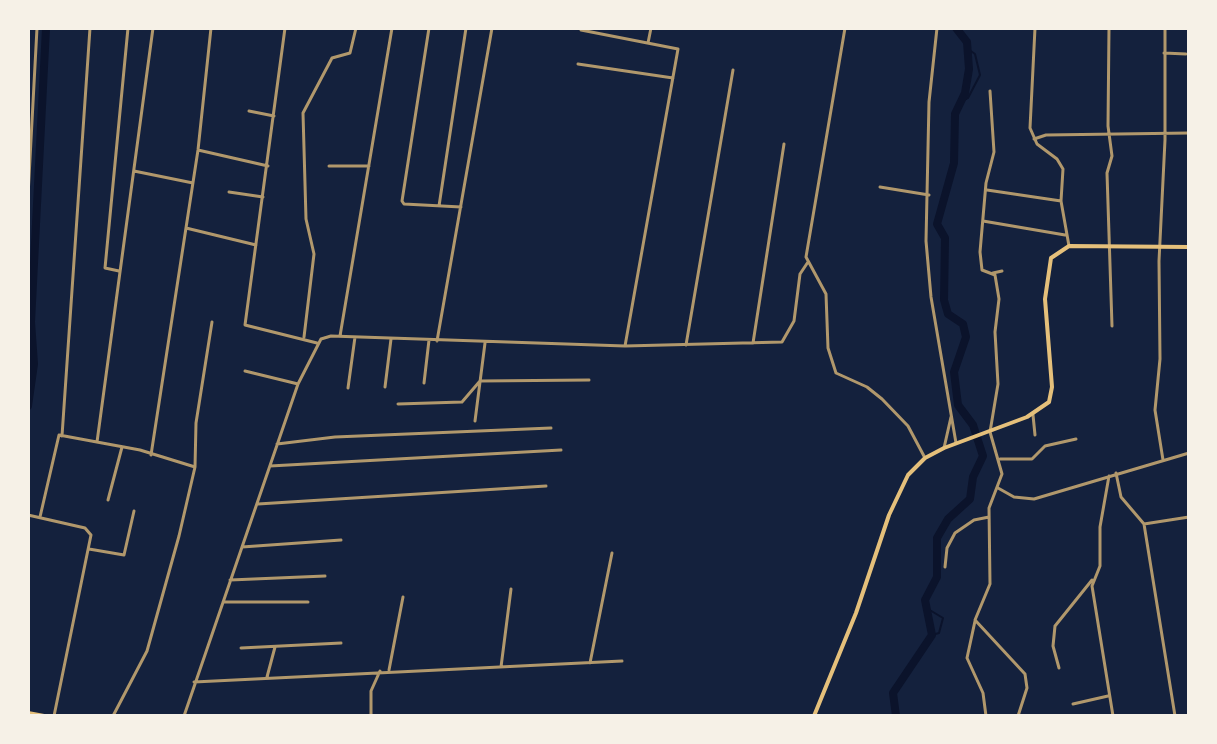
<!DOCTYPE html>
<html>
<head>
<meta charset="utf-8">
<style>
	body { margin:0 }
	#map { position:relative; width:1217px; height:744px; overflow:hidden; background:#14213d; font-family:Roboto,sans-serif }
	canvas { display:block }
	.frame { position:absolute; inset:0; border:30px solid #f6f1e7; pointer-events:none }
</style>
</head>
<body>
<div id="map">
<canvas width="1217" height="744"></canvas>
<div class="frame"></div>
</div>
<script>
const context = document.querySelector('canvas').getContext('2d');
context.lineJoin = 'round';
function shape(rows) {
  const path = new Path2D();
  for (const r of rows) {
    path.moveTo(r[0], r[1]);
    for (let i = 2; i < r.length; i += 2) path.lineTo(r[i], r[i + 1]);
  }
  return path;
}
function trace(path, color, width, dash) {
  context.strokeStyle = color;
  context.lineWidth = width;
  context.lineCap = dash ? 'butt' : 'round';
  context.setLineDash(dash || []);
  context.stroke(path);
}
const stream = shape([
	[961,102,968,98,980,75,975,54,968,49],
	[928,609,943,618,939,633,932,635]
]);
const river = shape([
	[28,406,34,364,31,322,46,28],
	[896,716,893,693,932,635,925,600,937,577,937,538,948,519,970,499,973,477,983,456,973,425,958,405,954,372,966,337,963,324,948,314,944,300,945,238,937,224,954,163,955,114,965,93,969,69,967,42,956,28]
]);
const minor = shape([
	[285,28,245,325,317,343],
	[429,28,402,201,404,204,461,207],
	[845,28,806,257,826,294,828,348,836,373,867,387,882,399,908,426,925,458],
	[937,28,929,102,926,241,931,297,956,443],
	[1035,28,1030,128,1037,144,1057,159,1063,169,1061,201,1069,246],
	[1109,28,1108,126,1112,156,1107,173,1112,326],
	[581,30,678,49,625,346],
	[648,43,651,28],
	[1164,53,1186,54],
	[578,64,673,78],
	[990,91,994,152,986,183,980,252,982,270,995,275,999,299,995,332,998,384,990,432,1002,474,989,508,990,584,975,620,1025,674,1027,688,1018,716],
	[249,111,274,116],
	[1034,139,1046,135,1189,133],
	[198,150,268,166],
	[329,166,369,166],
	[134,171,193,183],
	[880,187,929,195],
	[987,190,1061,201],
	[229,192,263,197],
	[28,196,37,28],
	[439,206,466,28],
	[983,221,1065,235],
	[186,228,256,245],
	[119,271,105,268,128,28],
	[993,273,1002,271],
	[340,336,392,28],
	[304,337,314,254,306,219,303,113,332,58,350,53,356,28],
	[437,341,492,28],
	[753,343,784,144],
	[686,345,733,70],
	[245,371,298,384],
	[424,383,429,340],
	[385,387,391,339],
	[348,388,355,337],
	[398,404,462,402,480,381,589,380],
	[1033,415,1035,435],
	[475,421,485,343],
	[62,436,90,28],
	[97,442,153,28],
	[277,444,335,437,551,428],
	[944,448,951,417],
	[151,455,198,150,211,28],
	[1000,459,1032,459,1045,446,1076,439],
	[1163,460,1155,410,1160,359,1159,261,1165,140,1165,28],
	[270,466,561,450],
	[1116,473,1121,497,1144,524,1175,716],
	[1109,476,1100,527,1100,566,1092,586,1113,716],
	[998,488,1014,497,1034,499,1189,453],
	[108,500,122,447],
	[258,504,546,486],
	[28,515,85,528,91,535,54,716],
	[40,517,59,435,140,450,195,467],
	[1144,524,1189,517],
	[242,547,341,540],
	[89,549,124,555,134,511],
	[945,567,947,548,955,533,974,520,989,517],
	[230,580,325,576],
	[223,602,308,602],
	[975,621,967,658,983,693,986,716],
	[241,648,341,643],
	[590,663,612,553],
	[501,667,511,589],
	[1059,668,1053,646,1055,626,1092,580],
	[389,670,403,597],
	[267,677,275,647],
	[194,682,622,661],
	[1073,704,1108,696],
	[113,716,147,651,179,536,195,467,196,423,212,322],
	[184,716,298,384,321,339,331,336,625,346,782,342,794,321,800,274,808,262],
	[371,716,371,691,380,671]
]);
const secondary = shape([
	[28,713,44,716],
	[814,716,856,613,889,515,908,475,925,458,944,448,1027,417,1049,402,1052,387,1045,299,1051,258,1069,246,1189,247]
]);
trace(stream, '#0b132b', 2);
trace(river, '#0b132b', 8);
trace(minor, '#b1986c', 3);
trace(secondary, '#e5c07b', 4);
</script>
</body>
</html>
